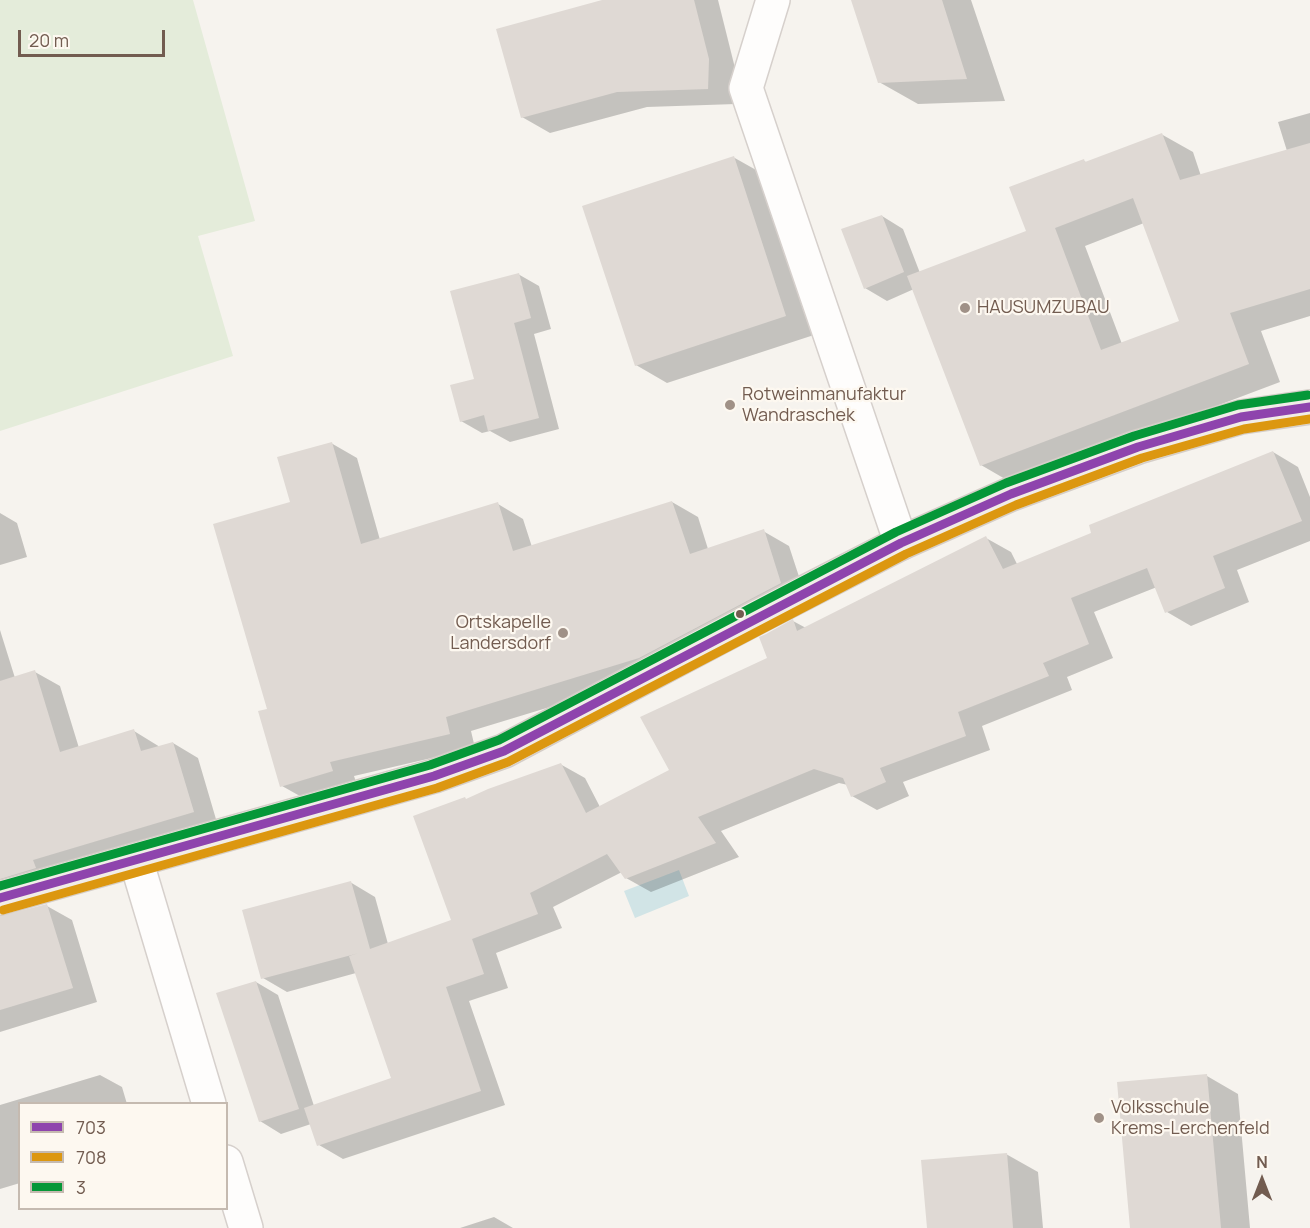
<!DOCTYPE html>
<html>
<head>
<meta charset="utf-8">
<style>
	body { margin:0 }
	#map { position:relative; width:1310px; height:1228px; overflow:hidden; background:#f6f3ee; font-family:Manrope,sans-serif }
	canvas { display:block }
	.legend { position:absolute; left:18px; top:1102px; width:210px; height:108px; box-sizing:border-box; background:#fdf8f0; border:2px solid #c5bab0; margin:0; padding:8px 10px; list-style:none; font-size:18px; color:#725c50 }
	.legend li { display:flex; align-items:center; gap:12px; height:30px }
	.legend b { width:30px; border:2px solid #c5bab0 }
	.north { position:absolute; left:1232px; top:1150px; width:60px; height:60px; -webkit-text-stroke:4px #fdf8f0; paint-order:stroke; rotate:0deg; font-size:16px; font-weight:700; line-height:24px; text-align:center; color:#725c50 }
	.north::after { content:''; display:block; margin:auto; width:21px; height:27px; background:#725c50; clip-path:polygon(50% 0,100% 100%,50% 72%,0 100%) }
	.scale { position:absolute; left:18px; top:30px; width:147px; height:27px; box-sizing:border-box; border:3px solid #725c50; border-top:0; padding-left:8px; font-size:18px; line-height:21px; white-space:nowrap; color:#725c50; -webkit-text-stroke:4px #fdf8f0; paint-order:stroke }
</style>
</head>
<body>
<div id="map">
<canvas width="1310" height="1228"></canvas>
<ul class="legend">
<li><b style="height:8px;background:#8e44ad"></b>703</li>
<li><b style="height:8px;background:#dc9710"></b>708</li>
<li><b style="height:8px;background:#059738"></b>3</li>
</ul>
<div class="north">N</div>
<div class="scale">20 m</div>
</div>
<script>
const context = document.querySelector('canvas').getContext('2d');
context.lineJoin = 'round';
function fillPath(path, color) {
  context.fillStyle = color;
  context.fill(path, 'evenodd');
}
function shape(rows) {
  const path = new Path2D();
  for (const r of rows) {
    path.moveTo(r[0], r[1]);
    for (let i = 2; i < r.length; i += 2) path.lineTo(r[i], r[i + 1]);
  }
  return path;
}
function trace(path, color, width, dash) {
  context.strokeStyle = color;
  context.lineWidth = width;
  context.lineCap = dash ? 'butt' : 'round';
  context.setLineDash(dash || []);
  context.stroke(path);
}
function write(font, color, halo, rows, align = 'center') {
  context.font = font + ' Manrope,sans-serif';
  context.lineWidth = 4.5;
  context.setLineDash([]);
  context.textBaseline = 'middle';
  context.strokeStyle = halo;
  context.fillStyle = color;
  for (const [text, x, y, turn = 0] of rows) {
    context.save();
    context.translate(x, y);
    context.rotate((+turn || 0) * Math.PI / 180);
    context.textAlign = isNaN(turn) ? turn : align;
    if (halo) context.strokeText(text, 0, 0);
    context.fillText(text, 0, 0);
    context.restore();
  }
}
const green = shape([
	[0,0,193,0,255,221,198,236,233,356,0,431]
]);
const water = shape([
	[679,870,689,896,635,918,624,891]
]);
const shadow = shape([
	[609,0,718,0,737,76,736,104,647,107,550,133,522,117],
	[853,0,971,0,1005,101,918,104,879,82],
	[1310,113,1310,316,1261,331,1280,382,1012,483,981,465,914,289,887,301,865,288,882,216,903,229,920,273,1027,232,1084,161,1088,163,1161,134,1193,152,1201,176,1287,151,1278,122],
	[1144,223,1181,321,1122,344,1085,246],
	[733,157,765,175,817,334,667,383,636,365],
	[518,274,539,286,551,329,534,334,559,429,510,442,490,431,482,433,461,421],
	[331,443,357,458,380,540,498,504,523,519,532,547,672,502,698,517,708,549,763,531,789,546,806,598,665,672,471,731,475,748,354,776,357,785,307,800,282,786,269,710,291,503],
	[1273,452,1298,467,1310,497,1310,541,1237,570,1249,602,1191,626,1167,612,1157,587,1094,612,1113,658,1067,677,1072,690,982,726,990,750,903,782,909,796,877,810,852,796,848,785,839,783,721,831,739,857,651,892,626,878,622,872,553,907,562,928,496,953,508,988,469,1001,505,1105,343,1159,319,1145,311,1124,281,1134,260,1121,256,982,278,995,314,1106,392,1079,356,973,287,992,263,978,350,882,375,897,388,944,453,921,467,800,560,764,585,778,600,807,671,771,769,658,793,621,806,628,986,538,1011,552,1017,564,1093,533],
	[0,513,17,523,27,557,0,565],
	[0,630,15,678,35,672,60,686,79,748,134,731,160,747,173,743,198,758,218,826,6,909,7,917,47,906,72,920,97,1002,0,1032],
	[100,1075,122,1087,127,1104,20,1104,20,1183,0,1189,0,1105],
	[1207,1076,1238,1094,1250,1228,1132,1228],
	[1006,1154,1038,1172,1043,1228,928,1228],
	[494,1217,513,1228,460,1228]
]);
const building = shape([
	[602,0,694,0,709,59,708,89,617,92,521,118,496,29],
	[851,0,942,0,967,79,878,83],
	[1162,133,1180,180,1310,143,1310,289,1230,313,1249,364,980,466,907,276,1026,231,1009,187,1084,159,1085,162],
	[1133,198,1179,321,1101,350,1055,228],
	[734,156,786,316,635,366,582,206],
	[882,215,904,272,864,289,841,229],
	[519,273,531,318,514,323,539,418,488,431,484,415,460,422,450,385,474,379,450,291],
	[332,442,361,544,498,502,513,551,672,501,690,554,764,529,781,583,639,658,446,717,450,734,330,762,333,771,280,787,258,711,267,709,213,524,290,502,277,457],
	[1273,451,1302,521,1213,556,1225,588,1165,613,1147,568,1071,598,1089,644,1043,663,1049,676,958,712,966,736,880,768,886,782,851,797,843,778,814,769,698,817,716,843,625,879,607,854,530,893,538,914,472,939,484,974,446,987,481,1091,317,1146,304,1108,391,1078,349,956,359,953,261,979,242,910,351,881,370,949,451,920,413,816,465,797,466,799,488,789,561,763,586,813,669,770,640,717,767,658,759,637,766,634,793,619,797,631,986,536,1003,569,1091,533,1089,525],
	[35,670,60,752,134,729,141,751,173,742,194,812,33,860,36,868,0,879,0,681],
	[47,904,73,988,0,1010,0,916],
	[256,981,299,1109,259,1122,216,993],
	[1207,1074,1221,1228,1130,1228,1117,1082],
	[1007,1153,1013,1228,927,1228,921,1160]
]);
const minor = shape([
	[773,0,746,88,901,543],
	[136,860,209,1104],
	[226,1162,246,1228]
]);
const major = shape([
	[0,898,434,776,504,751,757,617,901,543,1011,494,1138,447,1241,417,1310,407]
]);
const bus1 = shape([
	[0,898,434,776,504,751,901,543,1011,494,1138,447,1241,417,1310,407]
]);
const bus2 = shape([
	[3,910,437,788,508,762,906,554,1016,505,1142,458,1244,429,1310,419]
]);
const bus3 = shape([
	[0,886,430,765,499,740,896,532,1006,483,1134,436,1238,405,1308,395]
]);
const markers = [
	[965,308,6,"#a09187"],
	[730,405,6,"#a09187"],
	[740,614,5,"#725c50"],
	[563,633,6,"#a09187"],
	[1099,1118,6,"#a09187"]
];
const poiNames = [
	["HAUSUMZUBAU",977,308],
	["Rotweinmanufaktur",742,395],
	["Wandraschek",742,416],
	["Ortskapelle",551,623,"right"],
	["Landersdorf",551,644,"right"],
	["Volksschule",1111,1108],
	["Krems-Lerchenfeld",1111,1129]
];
fillPath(green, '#e4ecda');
fillPath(water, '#d1e4e6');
fillPath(shadow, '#0003');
fillPath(building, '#dfd9d4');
trace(minor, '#d6d0cc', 36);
trace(major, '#d5cec8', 36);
trace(minor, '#fefdfc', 33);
trace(major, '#f1ede7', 33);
trace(bus1, '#8e44ad', 9);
trace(bus2, '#dc9710', 9);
trace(bus3, '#059738', 9);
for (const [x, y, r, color] of markers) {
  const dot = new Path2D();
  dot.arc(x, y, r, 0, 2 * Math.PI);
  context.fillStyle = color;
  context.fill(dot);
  trace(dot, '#fdf8f0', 2);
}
write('18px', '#725c50', '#fdf8f0', poiNames, 'left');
</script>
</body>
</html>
